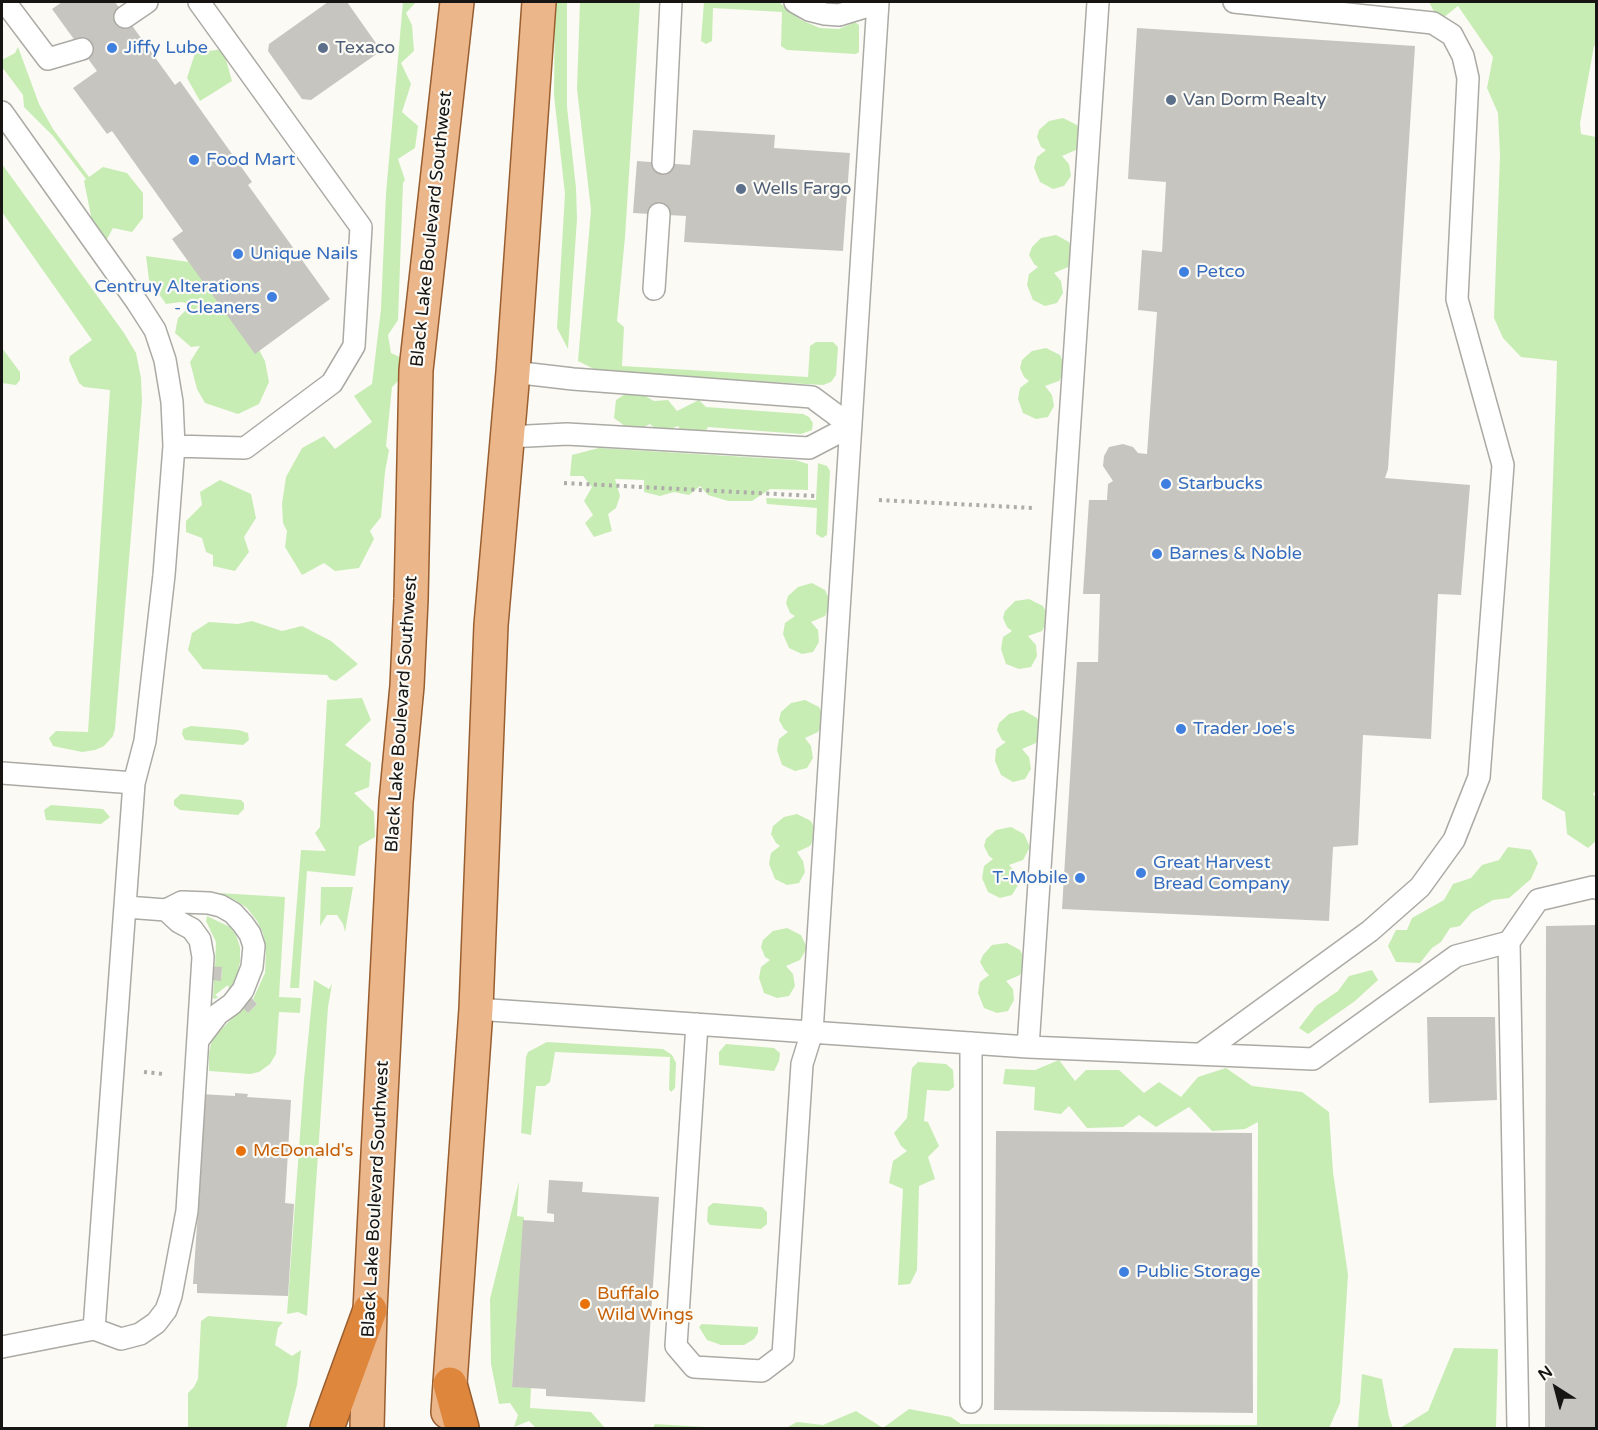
<!DOCTYPE html>
<html>
<head>
<meta charset="utf-8">
<style>
	body { margin:0 }
	#map { position:relative; width:1598px; height:1430px; overflow:hidden; background:#fbfaf5; font-family:"Varela Round",sans-serif }
	canvas { display:block }
	.frame { position:absolute; inset:0; border:3px solid #161514; pointer-events:none }
	.north { position:absolute; left:1526px; top:1358px; width:60px; height:60px; -webkit-text-stroke:4px #fbfaf5; paint-order:stroke; rotate:324deg; font-size:16px; font-weight:700; line-height:24px; text-align:center; color:#161514 }
	.north::after { content:''; display:block; margin:auto; width:21px; height:27px; background:#161514; clip-path:polygon(50% 0,100% 100%,50% 72%,0 100%) }
</style>
</head>
<body>
<div id="map">
<canvas width="1598" height="1430"></canvas>
<div class="frame"></div>
<div class="north">N</div>
</div>
<script>
const context = document.querySelector('canvas').getContext('2d');
context.lineJoin = 'round';
function fillPath(path, color) {
  context.fillStyle = color;
  context.fill(path, 'evenodd');
}
function shape(rows) {
  const path = new Path2D();
  for (const r of rows) {
    path.moveTo(r[0], r[1]);
    for (let i = 2; i < r.length; i += 2) path.lineTo(r[i], r[i + 1]);
  }
  return path;
}
function trace(path, color, width, dash) {
  context.strokeStyle = color;
  context.lineWidth = width;
  context.lineCap = dash ? 'butt' : 'round';
  context.setLineDash(dash || []);
  context.stroke(path);
}
function write(font, color, halo, rows, align = 'center') {
  context.font = font + ' "Varela Round",sans-serif';
  context.lineWidth = 4.5;
  context.setLineDash([]);
  context.textBaseline = 'middle';
  context.strokeStyle = halo;
  context.fillStyle = color;
  for (const [text, x, y, turn = 0] of rows) {
    context.save();
    context.translate(x, y);
    context.rotate((+turn || 0) * Math.PI / 180);
    context.textAlign = isNaN(turn) ? turn : align;
    if (halo) context.strokeText(text, 0, 0);
    context.fillText(text, 0, 0);
    context.restore();
  }
}
const green = shape([
	[403,2,416,2,406,13,412,25,414,51,401,63,411,84,402,112,418,126,415,148,398,159,405,180,403,183,398,320,388,335,391,353,402,358,403,376,392,387,386,446,389,450,385,472,381,517,370,531,374,539,359,568,335,571,324,563,302,575,285,547,287,531,283,523,282,504,286,477,302,448,324,436,335,449,372,422,354,396,372,384,381,309,386,193],
	[555,2,567,2,567,107,576,188,577,219,568,349,557,328,565,194,554,95],
	[580,2,640,2,625,237,617,321,624,327,622,366,808,377,810,346,816,342,833,342,838,347,836,375,831,382,823,385,612,373,594,369,578,361,591,210,577,89],
	[704,2,779,2,801,20,820,28,839,29,855,22,859,25,859,52,856,54,787,50,781,46,782,12,713,8,712,41,706,44,701,41],
	[1429,2,1596,2,1596,45,1594,46,1580,123,1581,134,1596,137,1596,791,1593,794,1596,797,1596,841,1588,848,1567,834,1565,812,1542,799,1557,361,1521,357,1503,338,1494,318,1500,155,1498,113,1487,88,1493,57,1458,6,1439,21],
	[18,47,39,104,53,129,89,177,103,167,127,173,143,193,143,218,132,232,113,228,105,243,94,231,84,181,86,179,53,136,24,107,23,95,2,67,2,60,15,53],
	[223,49,232,81,200,101,187,78,195,53],
	[1063,118,1077,125,1083,138,1076,150,1062,156,1069,164,1071,176,1064,186,1053,189,1040,182,1034,168,1037,157,1046,150,1041,147,1037,137,1039,130,1049,121],
	[2,164,124,333,136,353,141,378,142,402,115,729,113,736,104,746,95,750,82,752,53,746,49,738,56,731,88,732,110,390,84,387,79,383,69,360,70,356,92,340,2,212],
	[1056,235,1069,242,1075,255,1068,267,1054,273,1061,281,1063,293,1057,303,1045,306,1033,300,1027,285,1029,274,1038,267,1034,264,1029,255,1032,247,1041,238],
	[146,256,189,262,259,350,265,361,269,382,259,404,238,414,205,403,197,389,190,362,200,346,191,347,175,333,178,318,192,304,181,302,166,304,149,280],
	[2,348,20,372,20,380,16,385,2,383],
	[1046,348,1060,355,1066,369,1059,381,1045,386,1052,395,1054,406,1048,417,1036,419,1023,413,1018,399,1020,388,1029,381,1024,377,1020,368,1022,360,1032,351],
	[633,389,654,401,668,400,677,411,699,400,706,407,803,414,809,417,813,423,812,430,801,434,708,427,704,434,685,436,678,426,660,433,650,424,633,432,614,418,616,400],
	[599,448,795,460,808,464,808,490,770,489,752,501,728,501,708,495,700,486,689,495,674,492,660,496,644,492,644,480,615,479,620,496,616,508,608,514,612,531,594,537,585,523,593,515,584,501,592,487,583,476,570,476,572,455],
	[818,463,827,466,830,471,827,535,822,538,816,534,817,508,767,504,766,498,816,500],
	[220,480,251,494,256,518,244,537,249,552,235,571,213,566,213,555,206,552,202,538,186,532,186,521,202,505,200,492],
	[812,583,825,590,831,603,825,616,811,622,818,630,819,642,813,652,802,654,789,648,783,634,785,623,795,616,790,613,786,603,788,596,798,587],
	[1029,599,1043,606,1049,618,1042,631,1028,636,1036,645,1037,656,1031,667,1019,669,1006,664,1001,649,1003,637,1012,631,1007,627,1003,618,1005,611,1015,601],
	[252,621,282,631,302,626,331,641,358,664,336,681,330,679,327,675,203,669,188,650,192,633,209,622,238,624],
	[362,698,371,720,345,745,371,763,369,787,354,793,374,812,375,837,359,846,355,876,307,871,299,988,290,988,301,850,326,851,315,833,320,827,327,700],
	[805,700,819,707,825,720,818,732,805,738,811,746,813,758,807,768,795,771,782,765,777,750,779,739,788,732,784,729,779,720,781,712,791,703],
	[1023,710,1037,718,1043,730,1036,743,1022,749,1029,757,1031,769,1025,779,1013,782,1001,775,995,761,996,749,1006,742,1002,740,997,730,999,723,1009,714],
	[191,726,239,730,248,733,249,740,243,745,185,740,182,734,183,729],
	[181,794,241,800,244,803,244,809,238,815,180,810,174,805,174,800],
	[51,805,103,809,110,817,101,824,46,820,44,810],
	[797,814,811,821,817,834,810,846,797,852,803,861,805,872,799,883,787,885,775,879,769,864,771,853,780,846,776,843,771,834,773,826,784,817],
	[1011,827,1024,834,1030,847,1023,860,1009,865,1017,874,1018,885,1012,895,1000,898,988,892,982,878,984,866,993,859,989,856,984,846,986,839,996,830],
	[1508,847,1531,850,1538,863,1531,879,1509,898,1493,900,1472,912,1460,926,1450,928,1441,942,1432,948,1420,963,1396,962,1388,946,1396,930,1407,930,1412,918,1444,900,1453,884,1471,878,1482,865,1499,860],
	[321,887,353,887,345,932,343,924,337,915,327,915,320,926],
	[218,893,285,897,279,997,301,998,300,1013,279,1012,276,1054,270,1064,259,1072,250,1074,209,1071,209,1053,212,1039,243,1007,248,1013,257,1004,253,999,265,973,266,951,263,933,257,921,247,908,235,900],
	[207,916,230,927,236,935,240,947,240,962,236,979,229,989,228,985,215,995,218,997,215,999,213,998,214,980,221,980,222,968,215,967,216,942,206,921],
	[787,928,801,935,807,948,800,960,786,966,793,974,795,986,789,996,777,998,764,993,759,978,761,967,770,960,765,957,761,947,763,940,773,931],
	[1007,943,1020,950,1026,962,1020,975,1006,981,1013,989,1014,1000,1008,1011,997,1013,984,1008,978,993,980,982,989,975,985,971,980,962,983,955,992,945],
	[1372,970,1378,980,1355,1001,1308,1034,1299,1028,1316,1006,1338,991,1349,976],
	[314,980,329,989,332,984,328,1007,307,1316,298,1312,287,1314,304,1080],
	[547,1042,663,1049,672,1055,676,1063,675,1088,671,1092,669,1089,670,1057,555,1052,550,1082,545,1086,536,1086,531,1135,521,1133,526,1057,528,1052],
	[726,1044,774,1048,780,1053,779,1061,774,1071,719,1065,719,1052],
	[1059,1060,1075,1081,1086,1070,1119,1070,1144,1093,1159,1082,1181,1097,1198,1077,1226,1068,1252,1086,1302,1092,1329,1112,1333,1172,1348,1275,1340,1403,1329,1428,786,1428,797,1422,823,1425,856,1411,883,1428,909,1409,951,1417,961,1424,1257,1425,1258,1122,1245,1129,1212,1131,1189,1107,1156,1127,1139,1115,1123,1127,1087,1128,1069,1106,1061,1114,1034,1110,1035,1087,1003,1084,1005,1069,1035,1070],
	[918,1062,946,1064,953,1070,954,1087,949,1091,927,1090,924,1121,928,1122,939,1146,928,1157,935,1179,919,1186,917,1270,910,1284,898,1285,903,1189,889,1183,893,1161,907,1151,901,1146,894,1133,907,1118,912,1068],
	[519,1181,517,1216,524,1217,512,1386,531,1388,530,1408,591,1412,605,1428,625,1428,536,1428,529,1421,514,1427,518,1415,510,1403,499,1404,491,1364,490,1299],
	[713,1203,762,1207,767,1212,767,1224,761,1229,710,1225,707,1221,708,1207],
	[208,1316,283,1322,278,1328,275,1345,292,1356,301,1350,297,1385,286,1428,188,1428,188,1393,194,1387,198,1379,201,1321],
	[702,1324,758,1327,758,1333,754,1339,744,1345,721,1345,707,1340,699,1327],
	[1454,1348,1498,1349,1496,1428,1400,1428,1428,1411],
	[1362,1374,1382,1379,1389,1417,1393,1428,1358,1428],
	[655,1424,721,1428,653,1428]
]);
const building = shape([
	[62,2,115,2,175,85,180,81,252,182,248,185,330,299,255,354,172,239,183,231,112,131,107,134,73,88,97,71,52,9],
	[328,2,347,2,378,46,378,53,311,100,302,99,268,51,269,44],
	[1137,28,1415,46,1394,379,1388,469,1385,478,1470,485,1461,595,1438,594,1431,739,1363,735,1358,845,1333,847,1329,921,1062,909,1077,662,1098,662,1100,594,1083,594,1089,500,1107,500,1108,484,1113,481,1103,466,1104,456,1109,447,1123,444,1133,447,1138,453,1147,454,1157,312,1138,310,1142,250,1162,252,1166,182,1128,179],
	[693,130,775,135,774,148,850,153,843,251,684,242,686,216,633,213,637,161,690,165],
	[1596,925,1596,1428,1545,1428,1546,926],
	[205,966,222,967,221,981,204,979],
	[246,992,257,1004,248,1013,236,1001],
	[1427,1017,1495,1017,1497,1100,1429,1103],
	[235,1093,248,1094,247,1097,291,1100,285,1203,294,1204,288,1296,197,1293,197,1284,193,1284,198,1211,190,1210,200,1094,235,1096],
	[996,1131,1252,1133,1253,1413,994,1410],
	[549,1180,583,1182,582,1192,659,1197,645,1402,546,1396,546,1389,512,1387,523,1220,554,1222,554,1214,547,1213]
]);
const path = shape([
	[564,483,815,496],
	[879,500,1033,508],
	[144,1072,163,1074]
]);
const service = shape([
	[5,2,48,59,82,49],
	[795,2,809,10,825,14,839,15,878,3],
	[125,17,147,2],
	[2,112,137,302,155,330,165,360,172,402,174,446,164,575,145,741,134,783,94,1329,2,1347],
	[663,163,671,2],
	[654,289,659,214],
	[508,437,567,434,809,448,851,426,812,397,573,379,513,372],
	[174,446,245,448,332,383,354,346,361,227,199,2],
	[2,773,134,783],
	[166,910,182,902,209,903,221,906,233,913,243,924,250,934,254,946,252,967,243,990,232,1004,218,1014,199,1039],
	[476,1009,1028,1047,1313,1059,1456,956,1509,942],
	[697,1024,676,1346,694,1367,762,1371,783,1355,802,1064,812,1032,878,2],
	[1028,1047,1098,2],
	[1201,1054,1370,931,1420,887,1454,840,1479,777,1503,465,1457,299,1468,78,1463,56,1452,35,1433,23,1234,2],
	[94,1329,121,1339,140,1334,156,1323,166,1310,171,1296,187,1211,203,957,200,940,192,929,179,922,166,910,126,907],
	[971,1402,971,1043],
	[1518,1428,1509,942,1538,900,1593,887,1596,888]
]);
const primary = shape([
	[448,1412,476,1009,491,625,513,372,539,2],
	[367,1428,370,1310,396,802,407,686,411,599,416,370,457,2]
]);
const motorway = shape([
	[450,1384,462,1428],
	[327,1428,370,1310]
]);
const markers = [
	[112,48,6,"#3f7fe0"],
	[323,48,6,"#5c6f8a"],
	[1171,100,6,"#5c6f8a"],
	[194,160,6,"#3f7fe0"],
	[741,189,6,"#5c6f8a"],
	[238,254,6,"#3f7fe0"],
	[1184,272,6,"#3f7fe0"],
	[272,297,6,"#3f7fe0"],
	[1166,484,6,"#3f7fe0"],
	[1157,554,6,"#3f7fe0"],
	[1181,729,6,"#3f7fe0"],
	[1141,873,6,"#3f7fe0"],
	[1080,878,6,"#3f7fe0"],
	[241,1151,6,"#e8710a"],
	[1124,1272,6,"#3f7fe0"],
	[585,1304,6,"#e8710a"]
];
const shopNames = [
	["Jiffy Lube",124,48],
	["Food Mart",206,160],
	["Unique Nails",250,254],
	["Petco",1196,272],
	["Centruy Alterations",260,287,"right"],
	["- Cleaners",260,308,"right"],
	["Starbucks",1178,484],
	["Barnes & Noble",1169,554],
	["Trader Joe's",1193,729],
	["Great Harvest",1153,863],
	["Bread Company",1153,884],
	["T-Mobile",1068,878,"right"],
	["Public Storage",1136,1272]
];
const serviceNames = [
	["Texaco",335,48],
	["Van Dorm Realty",1183,100],
	["Wells Fargo",753,189]
];
const streetNames = [
	["Black Lake Boulevard Southwest",432,229,-84],
	["Black Lake Boulevard Southwest",402,714,-86],
	["Black Lake Boulevard Southwest",376,1199,-87]
];
const foodNames = [
	["McDonald's",253,1151],
	["Buffalo",597,1294],
	["Wild Wings",597,1315]
];
fillPath(green, '#c8edb4');
fillPath(building, '#c6c5c0');
trace(service, '#abaaa5', 24);
trace(primary, '#995e2f', 36);
trace(motorway, '#995e2f', 36);
trace(path, '#adaca8', 4, [3, 4.5]);
trace(service, '#fff', 21);
trace(primary, '#ecb68b', 33);
trace(motorway, '#df863d', 33);
for (const [x, y, r, color] of markers) {
  const dot = new Path2D();
  dot.arc(x, y, r, 0, 2 * Math.PI);
  context.fillStyle = color;
  context.fill(dot);
  trace(dot, '#fbfaf5', 2);
}
write('18px', '#366cbe', '#fbfaf5', shopNames, 'left');
write('18px', '#4e5e75', '#fbfaf5', serviceNames, 'left');
write('18px', '#161514', '#fbfaf5', streetNames);
write('18px', '#c56008', '#fbfaf5', foodNames, 'left');
</script>
</body>
</html>
